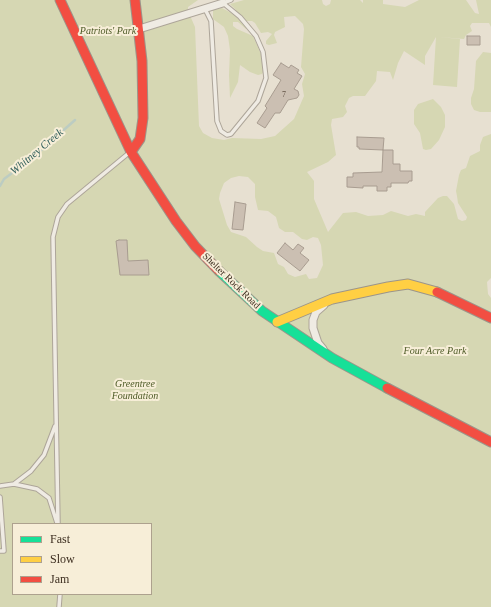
<!DOCTYPE html>
<html>
<head>
<meta charset="utf-8">
<style>
	body { margin:0 }
	#map { position:relative; width:491px; height:607px; overflow:hidden; background:#e7e0d1; font-family:"Times New Roman",serif }
	canvas { display:block }
	.legend { position:absolute; left:12px; top:523px; width:140px; height:72px; box-sizing:border-box; background:#f7eed8; border:1px solid #ada18e; margin:0; padding:5px 7px; list-style:none; font-size:12px; color:#3d2e20 }
	.legend li { display:flex; align-items:center; gap:8px; height:20px }
	.legend b { width:20px; border:1px solid #ada18e }
</style>
</head>
<body>
<div id="map">
<canvas width="491" height="607"></canvas>
<ul class="legend">
<li><b style="height:5px;background:#16e098"></b>Fast</li>
<li><b style="height:5px;background:#ffcf43"></b>Slow</li>
<li><b style="height:5px;background:#f24e42"></b>Jam</li>
</ul>
</div>
<script>
const context = document.querySelector('canvas').getContext('2d');
context.lineJoin = 'round';
function fillPath(path, color) {
  context.fillStyle = color;
  context.fill(path, 'evenodd');
}
function shape(rows) {
  const path = new Path2D();
  for (const r of rows) {
    path.moveTo(r[0], r[1]);
    for (let i = 2; i < r.length; i += 2) path.lineTo(r[i], r[i + 1]);
  }
  return path;
}
function trace(path, color, width, dash) {
  context.strokeStyle = color;
  context.lineWidth = width;
  context.lineCap = dash ? 'butt' : 'round';
  context.setLineDash(dash || []);
  context.stroke(path);
}
function write(font, color, halo, rows, align = 'center') {
  context.font = font + ' "Times New Roman",serif';
  context.lineWidth = 4;
  context.setLineDash([]);
  context.textBaseline = 'middle';
  context.strokeStyle = halo;
  context.fillStyle = color;
  for (const [text, x, y, turn = 0] of rows) {
    context.save();
    context.translate(x, y);
    context.rotate((+turn || 0) * Math.PI / 180);
    context.textAlign = isNaN(turn) ? turn : align;
    if (halo) context.strokeText(text, 0, 0);
    context.fillText(text, 0, 0);
    context.restore();
  }
}
const green = shape([
	[0,0,198,0,188,7,188,11,195,27,199,126,203,133,212,138,224,140,232,138,261,139,275,136,294,119,304,96,302,84,305,74,301,67,304,29,303,24,295,16,284,17,285,27,275,32,274,35,277,43,269,45,266,44,266,41,272,34,268,32,261,33,255,23,252,21,246,21,246,29,238,22,233,22,233,26,237,29,253,36,261,54,264,71,262,74,258,75,250,72,240,65,238,82,230,98,229,75,230,50,228,36,224,27,213,19,213,10,222,8,235,15,236,10,230,4,244,0,322,0,323,4,326,6,330,4,331,0,360,0,363,3,363,0,383,0,383,4,405,7,419,0,466,0,475,13,479,14,476,0,491,0,491,27,489,23,472,23,470,26,472,31,466,35,464,39,439,37,460,39,457,87,433,85,436,37,425,56,425,65,404,51,398,63,393,80,390,72,377,71,376,81,365,96,353,96,349,98,345,106,347,112,343,117,332,119,331,125,336,155,328,162,307,172,314,181,314,199,328,232,343,213,356,212,368,216,383,215,391,211,408,216,416,214,425,216,425,212,438,198,443,196,447,196,454,204,458,219,462,221,466,220,467,217,458,203,457,196,456,191,459,175,461,170,466,168,470,156,480,151,480,145,483,137,491,134,491,278,487,282,488,294,491,298,491,607,0,607],
	[239,176,248,177,255,184,255,197,258,210,268,211,276,217,279,228,285,232,293,232,302,239,307,240,313,237,318,238,321,245,323,265,317,278,309,279,306,274,295,277,288,274,284,267,278,264,274,253,263,251,257,247,246,237,231,232,227,225,219,199,220,193,224,183,231,178],
	[13,524,151,524,151,594,13,594],
	[483,52,491,53,491,112,480,112,474,110,471,104,471,98,474,89,476,61],
	[433,99,441,107,445,115,445,127,439,140,431,149,426,150,423,149,420,133,414,124,414,110,418,104]
]);
const stream = shape([
	[0,186,4,179,31,159,75,120]
]);
const building = shape([
	[467,36,480,36,480,45,467,45,467,36],
	[281,63,289,68,291,65,299,70,297,73,302,76,294,89,298,91,299,95,297,98,288,100,280,113,275,113,265,128,257,123,267,108,265,106,281,80,273,75,281,63],
	[357,137,384,138,383,150,359,149,359,147,357,147,357,137],
	[383,150,393,150,393,164,400,164,400,171,412,171,412,181,409,181,408,183,391,183,391,187,387,187,387,191,377,191,377,186,363,186,363,188,347,187,347,177,353,177,353,173,382,172,383,150],
	[235,202,246,204,243,230,232,229,235,202],
	[119,240,127,240,128,261,148,260,149,275,120,275,116,241,119,240],
	[285,243,293,250,298,244,304,248,300,253,309,260,300,271,277,253,285,243]
]);
const lane = shape([
	[223,3,231,0],
	[205,9,211,21,217,121,221,131,227,135,231,134,258,101,266,78,263,52,256,36,240,17,223,3],
	[14,484,31,471,44,455,55,426],
	[0,486,14,484,37,489,49,498,57,523],
	[0,497,4,551,0,551],
	[58,524,53,237,58,217,67,204,130,152],
	[59,607,60,594]
]);
const street = shape([
	[139,29,223,3],
	[323,349,318,343,313,328,313,320,316,312,324,305]
]);
const fast = shape([
	[219,271,262,311,332,358,387,388]
]);
const slow = shape([
	[277,322,332,299,388,287,408,284,437,292]
]);
const jam = shape([
	[60,0,131,152,176,221,195,246,219,271],
	[131,152,140,139,143,118,142,61,135,0],
	[437,292,491,318],
	[387,388,491,442]
]);
const numberNames = [
	["7",284,95]
];
const parkNames = [
	["Patriots' Park",108,31],
	["Four Acre Park",435,351],
	["Greentree",135,384],
	["Foundation",135,396]
];
const streetNames = [
	["Shelter Rock Road",231,281,44]
];
const waterNames = [
	["Whitney Creek",37,152,-40]
];
fillPath(green, '#d6d7b3');
trace(stream, '#bcccc2', 2.5);
fillPath(building, '#cbbfb2');
trace(building, '#a89c90', 1);
trace(lane, '#ada599', 5.5);
trace(street, '#ada599', 9);
trace(fast, '#9c958a', 11);
trace(slow, '#9c958a', 11);
trace(jam, '#9c958a', 11);
trace(lane, '#efebe3', 3.5);
trace(street, '#efebe3', 7);
trace(fast, '#16e098', 9);
trace(slow, '#ffcf43', 9);
trace(jam, '#f24e42', 9);
write('8px', '#605244', null, numberNames);
write('italic 10px', '#4d5a26', '#f7eed8', parkNames);
write('10px', '#3d2e20', '#f7eed8', streetNames);
write('italic 11px', '#2f5d5a', '#f7eed8', waterNames);
</script>
</body>
</html>
